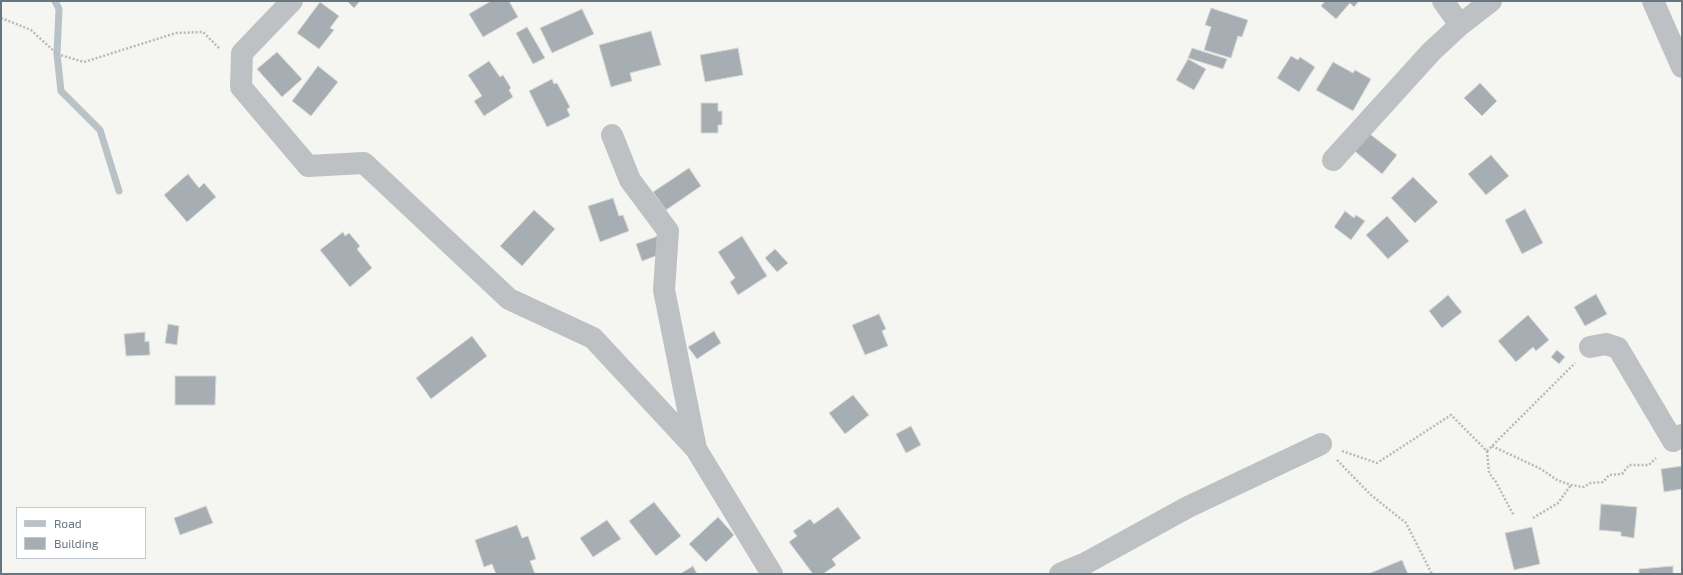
<!DOCTYPE html>
<html>
<head>
<meta charset="utf-8">
<style>
	body { margin:0 }
	#map { position:relative; width:1683px; height:575px; overflow:hidden; background:#f5f5f2; font-family:"Exo 2",sans-serif }
	canvas { display:block }
	.frame { position:absolute; inset:0; border:2px solid #677681; pointer-events:none }
	.legend { position:absolute; left:16px; top:507px; width:130px; height:52px; box-sizing:border-box; background:#fff; border:1px solid #c2c8cd; margin:0; padding:5px 7px; list-style:none; font-size:12px; color:#677681 }
	.legend li { display:flex; align-items:center; gap:8px; height:20px }
	.legend b { width:20px; border:1px solid #c2c8cd }
</style>
</head>
<body>
<div id="map">
<canvas width="1683" height="575"></canvas>
<div class="frame"></div>
<ul class="legend">
<li><b style="height:5px;background:#bdc1c4"></b>Road</li>
<li><b style="height:11px;background:#a7aeb3"></b>Building</li>
</ul>
</div>
<script>
const context = document.querySelector('canvas').getContext('2d');
context.lineJoin = 'round';
function shape(rows) {
  const path = new Path2D();
  for (const r of rows) {
    path.moveTo(r[0], r[1]);
    for (let i = 2; i < r.length; i += 2) path.lineTo(r[i], r[i + 1]);
  }
  return path;
}
function trace(path, color, width, dash) {
  context.strokeStyle = color;
  context.lineWidth = width;
  context.lineCap = dash ? 'butt' : 'round';
  context.setLineDash(dash || []);
  context.stroke(path);
}
function fillPath(path, color) {
  context.fillStyle = color;
  context.fill(path, 'evenodd');
}
const stream = shape([
	[55,1,59,9,57,54,61,91,100,130,119,191]
]);
const building = shape([
	[347,1,360,1,354,8,347,1],
	[491,1,509,1,518,17,483,37,469,14,491,1],
	[1325,1,1359,1,1354,7,1350,3,1336,19,1321,6,1325,1],
	[320,2,339,16,330,28,334,30,319,49,297,33,320,2],
	[1211,8,1248,20,1242,37,1238,36,1231,58,1204,50,1211,27,1205,25,1211,8],
	[582,9,594,34,552,53,540,28,582,9],
	[527,27,545,58,533,64,516,33,527,27],
	[651,31,661,65,630,73,632,81,611,87,599,45,651,31],
	[738,48,743,75,705,82,700,55,738,48],
	[1192,48,1227,59,1223,69,1188,58,1192,48],
	[277,52,302,79,282,97,257,69,277,52],
	[1291,56,1298,60,1300,57,1315,67,1299,92,1277,78,1291,56],
	[1188,59,1206,69,1194,90,1176,80,1188,59],
	[489,61,500,77,503,75,511,88,509,90,513,97,484,116,474,101,482,96,468,75,489,61],
	[1333,62,1353,73,1355,70,1371,79,1353,111,1316,90,1333,62],
	[318,66,338,82,311,116,292,101,318,66],
	[552,79,554,84,557,83,570,107,567,109,570,116,547,127,529,91,552,79],
	[1480,83,1497,101,1482,116,1464,98,1480,83],
	[701,103,718,103,718,111,722,111,722,125,718,125,718,133,701,133,701,103],
	[1366,131,1397,155,1382,174,1351,148,1366,131],
	[1491,155,1509,176,1486,195,1468,174,1491,155],
	[689,168,701,186,666,210,653,192,689,168],
	[188,174,199,188,204,183,216,197,187,222,164,195,188,174],
	[1413,177,1438,202,1415,223,1391,198,1413,177],
	[613,198,619,216,623,215,629,231,600,242,588,206,613,198],
	[1525,209,1543,243,1522,254,1505,220,1525,209],
	[534,210,555,229,522,266,500,246,534,210],
	[1345,211,1354,218,1356,215,1365,221,1351,240,1334,227,1345,211],
	[1387,216,1409,241,1388,259,1366,235,1387,216],
	[343,232,345,236,349,233,360,246,357,249,372,268,350,287,320,250,343,232],
	[658,236,664,253,642,261,636,244,658,236],
	[742,236,767,276,738,295,730,282,735,278,718,252,742,236],
	[775,249,788,263,777,272,765,258,775,249],
	[1596,294,1607,314,1585,326,1574,307,1596,294],
	[1448,295,1462,312,1442,328,1429,311,1448,295],
	[879,314,886,329,882,331,888,346,865,355,852,325,879,314],
	[1528,315,1549,340,1536,351,1533,347,1516,362,1498,341,1528,315],
	[168,324,179,326,177,345,165,343,168,324],
	[714,331,721,343,697,359,688,347,714,331],
	[145,332,145,342,149,341,150,355,126,356,124,334,145,332],
	[472,336,487,356,431,399,416,378,472,336],
	[1557,350,1565,357,1559,364,1551,357,1557,350],
	[175,376,216,376,215,405,175,405,175,376],
	[853,395,869,415,845,434,829,413,853,395],
	[911,426,921,445,906,453,896,434,911,426],
	[1682,466,1682,489,1664,492,1661,469,1682,466],
	[654,502,681,536,656,556,629,521,654,502],
	[1601,504,1637,507,1634,538,1621,536,1621,532,1599,530,1601,504],
	[206,506,213,523,180,535,174,518,206,506],
	[838,507,861,538,832,559,836,565,823,574,813,574,789,542,797,536,793,531,810,519,814,524,838,507],
	[718,517,734,535,706,562,689,544,718,517],
	[607,520,621,539,593,557,580,538,607,520],
	[517,525,522,538,528,536,536,559,530,561,535,574,496,574,492,564,484,567,475,540,517,525],
	[1532,527,1540,564,1514,570,1505,533,1532,527],
	[1402,560,1408,574,1368,574,1402,560],
	[693,566,697,574,680,574,693,566],
	[1673,566,1673,574,1639,574,1639,569,1673,566]
]);
const path = shape([
	[1,18,31,30,57,54,84,62,176,33,203,32,219,48],
	[1492,446,1541,469,1557,480,1571,485,1584,487,1590,483,1603,482,1609,475,1622,474,1629,465,1649,465,1656,458],
	[1342,451,1377,463,1451,415,1487,451,1575,363],
	[1487,451,1489,473,1496,482,1514,516],
	[1337,460,1371,495,1406,523,1432,574],
	[1533,518,1558,503,1571,485]
]);
const minor = shape([
	[292,1,242,53,241,87,308,166,364,163,509,299,593,338,696,449,772,574],
	[1443,1,1460,25],
	[1653,1,1682,67],
	[612,135,630,180,668,231,664,290,696,449],
	[1333,160,1431,52,1460,25,1491,1],
	[1590,347,1606,344,1618,348,1673,441,1682,435],
	[1060,574,1086,563,1188,507,1321,444]
]);
trace(stream, '#b8c2c7', 7);
fillPath(building, '#a7aeb3');
trace(building, '#d7d7d5', 1);
trace(path, '#b7babc', 2.5, [2, 2]);
trace(minor, '#bdc1c4', 22);
</script>
</body>
</html>
